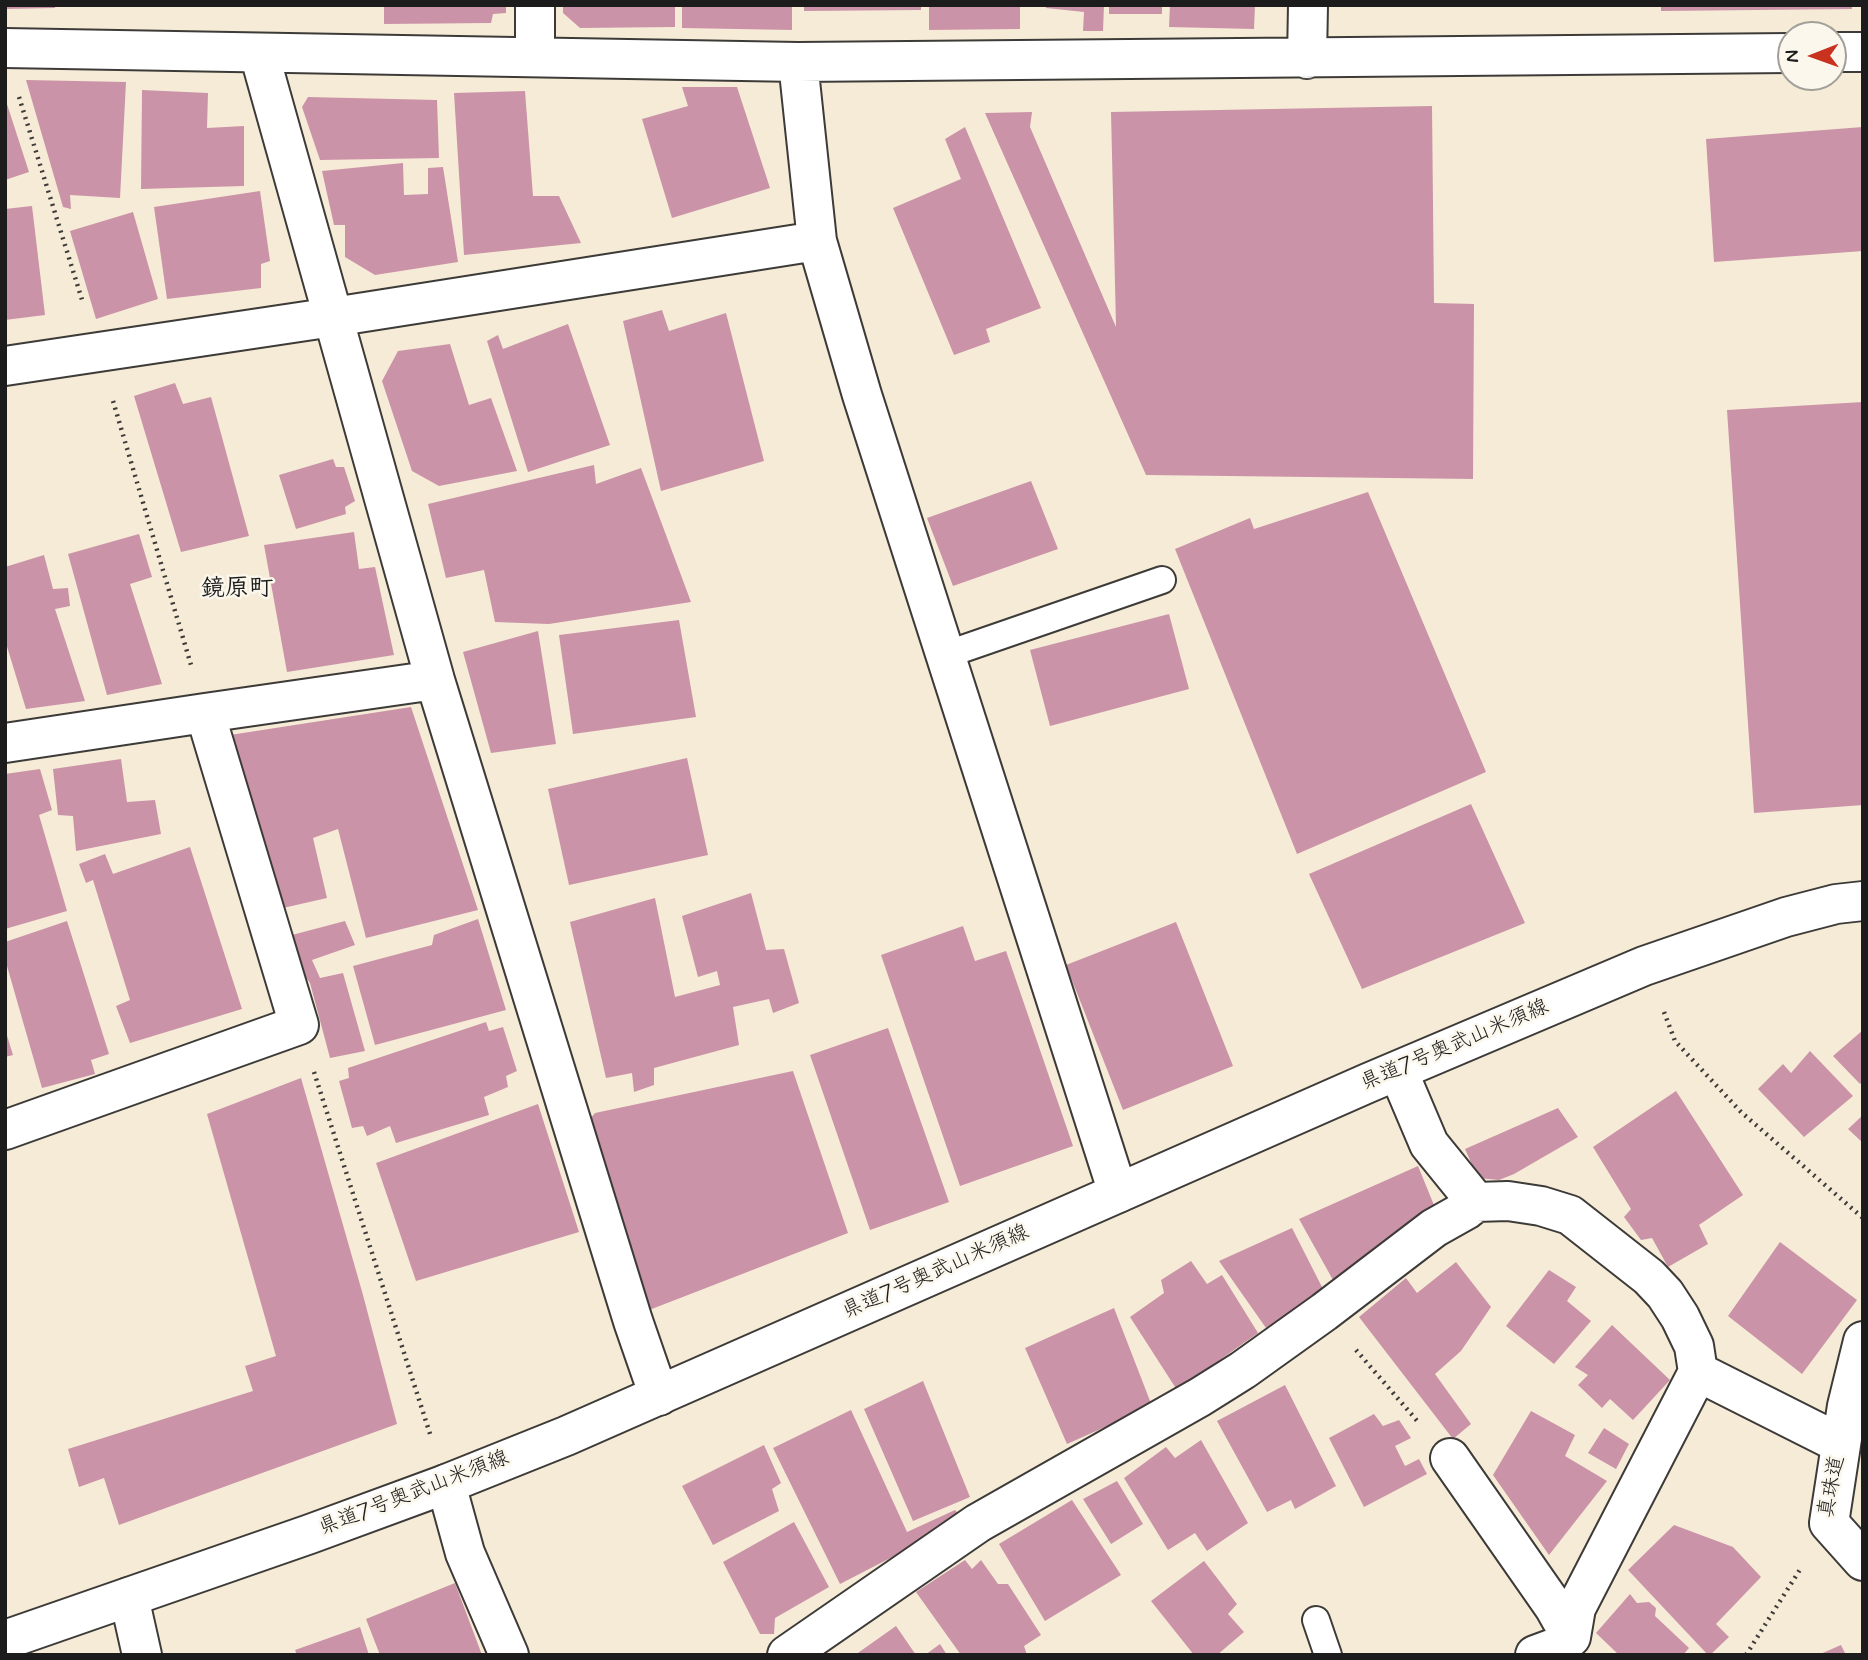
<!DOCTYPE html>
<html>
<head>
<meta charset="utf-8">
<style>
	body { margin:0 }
	#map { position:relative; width:1868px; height:1660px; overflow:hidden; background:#f6ebd7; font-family:Mynerve,sans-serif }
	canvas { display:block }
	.frame { position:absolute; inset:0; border:7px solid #1c1c1c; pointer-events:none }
	.north { position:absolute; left:1777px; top:21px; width:70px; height:70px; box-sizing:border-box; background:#fbf7ec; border:2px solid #a29f99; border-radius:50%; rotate:269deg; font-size:19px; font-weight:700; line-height:28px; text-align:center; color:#1c1c1c }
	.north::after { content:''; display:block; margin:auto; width:24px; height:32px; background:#c8321e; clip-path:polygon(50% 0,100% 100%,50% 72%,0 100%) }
</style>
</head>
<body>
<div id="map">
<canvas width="1868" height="1660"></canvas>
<div class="frame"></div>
<div class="north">N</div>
</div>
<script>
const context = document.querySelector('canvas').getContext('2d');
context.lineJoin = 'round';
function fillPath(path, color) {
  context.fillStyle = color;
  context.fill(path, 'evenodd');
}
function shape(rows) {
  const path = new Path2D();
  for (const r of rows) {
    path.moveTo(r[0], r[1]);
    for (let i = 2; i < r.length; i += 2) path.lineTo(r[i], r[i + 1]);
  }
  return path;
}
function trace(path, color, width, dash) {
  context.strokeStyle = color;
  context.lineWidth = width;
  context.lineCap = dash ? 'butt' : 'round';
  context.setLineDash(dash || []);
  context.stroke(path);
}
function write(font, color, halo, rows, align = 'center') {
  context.font = font + ' Mynerve,"Klee One",sans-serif';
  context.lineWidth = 5;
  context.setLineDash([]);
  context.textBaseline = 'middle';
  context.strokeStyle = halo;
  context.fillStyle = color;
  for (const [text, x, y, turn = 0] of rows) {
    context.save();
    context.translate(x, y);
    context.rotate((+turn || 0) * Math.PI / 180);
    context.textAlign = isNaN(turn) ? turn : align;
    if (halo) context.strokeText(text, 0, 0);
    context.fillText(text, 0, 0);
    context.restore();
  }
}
const building = shape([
	[5,5,55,5,55,8,5,9],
	[384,5,506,5,506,13,493,14,491,23,384,24],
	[563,5,675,5,675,27,580,28,563,13],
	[682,5,792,5,792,30,682,28],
	[804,5,921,5,921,10,804,11],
	[929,5,1020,5,1020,29,929,30],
	[1046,5,1104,5,1103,31,1083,31,1084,12,1046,8],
	[1109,5,1162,5,1162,14,1109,14],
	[1170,5,1255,5,1254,29,1169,27],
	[1661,5,1852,5,1852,9,1661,11],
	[26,80,126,82,120,198,70,195,71,209,63,207],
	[682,87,737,87,770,188,672,218,642,119,688,106],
	[142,90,208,93,207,128,244,126,244,186,141,189],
	[525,91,533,196,559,196,581,243,464,255,454,93],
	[308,97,437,100,439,158,320,160,302,107],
	[5,98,29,172,5,180],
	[1432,106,1434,303,1474,304,1473,479,1146,475,985,113,1032,112,1030,127,1116,327,1111,112],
	[965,127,1041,308,986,329,990,342,954,355,893,208,961,179,945,139],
	[1863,127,1863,251,1714,262,1706,139],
	[403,163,404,195,428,194,428,168,443,167,458,262,375,275,345,257,345,225,334,225,322,171],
	[260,191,270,261,261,264,261,288,167,299,154,207],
	[32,206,45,315,5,320,5,209],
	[133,212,158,299,96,319,70,231],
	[662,310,669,331,726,313,764,461,661,491,623,321],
	[568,324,610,445,528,472,487,341,498,335,503,349],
	[450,344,469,405,491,398,517,471,439,486,412,471,382,381,398,351],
	[175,383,183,404,211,397,249,536,181,552,134,396],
	[1863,402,1863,805,1754,813,1727,410],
	[333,459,336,467,344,467,355,501,345,507,346,514,296,529,279,475],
	[594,465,596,484,641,468,691,602,549,624,495,622,484,570,446,578,428,504],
	[1031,481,1058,549,953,586,927,518],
	[1368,492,1486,772,1297,854,1175,549,1250,518,1254,529],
	[354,532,359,569,375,567,394,655,287,672,264,545],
	[139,534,152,577,130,584,162,684,107,695,68,554],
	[44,555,53,589,68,588,70,606,55,609,85,701,26,709,5,640,5,567],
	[1169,614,1189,689,1050,726,1030,650],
	[679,620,696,717,573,734,559,635],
	[538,631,556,744,491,753,463,652],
	[411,707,478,910,366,938,338,829,313,838,327,898,283,908,230,735],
	[687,758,708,855,569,885,548,789],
	[121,759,127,802,155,800,161,834,76,851,73,816,58,815,53,769],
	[40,769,52,810,39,815,67,911,5,929,5,774],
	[1471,804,1525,923,1362,989,1309,874],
	[190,847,242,1009,130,1043,116,1006,130,1000,93,880,86,883,79,864,105,854,113,874],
	[751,893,766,950,784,949,799,1003,773,1013,769,999,733,1007,739,1045,654,1068,654,1085,634,1092,632,1073,606,1078,570,922,655,898,675,997,720,985,717,971,698,977,682,916],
	[478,919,506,1010,375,1045,353,966,432,945,434,935],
	[67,921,109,1054,91,1060,95,1074,42,1088,5,959,5,942],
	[345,921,355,945,312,960,320,978,343,973,365,1051,330,1058,310,983,303,973,292,935],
	[1176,922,1233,1066,1123,1110,1066,965],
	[963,926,975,961,1006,951,1073,1146,960,1186,881,955],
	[486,1022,489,1031,503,1027,517,1071,506,1076,508,1087,484,1097,489,1115,396,1143,390,1126,367,1136,363,1126,352,1128,339,1081,349,1078,348,1068],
	[888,1028,949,1202,870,1230,810,1055],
	[5,1029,13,1055,5,1057],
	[1863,1030,1863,1081,1860,1084,1833,1056],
	[1810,1051,1853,1096,1804,1137,1758,1089,1783,1064,1791,1073],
	[793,1071,848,1233,644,1312,580,1131,595,1113],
	[301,1078,363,1295,397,1424,119,1525,104,1478,79,1487,68,1449,253,1391,245,1366,276,1356,207,1114],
	[1676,1091,1743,1195,1699,1225,1708,1244,1668,1267,1652,1238,1641,1240,1624,1217,1631,1209,1593,1147],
	[538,1104,579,1232,416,1281,376,1163],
	[1558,1108,1578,1137,1514,1174,1499,1180,1478,1178,1465,1149],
	[1863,1115,1863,1143,1848,1129],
	[1418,1166,1436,1210,1333,1280,1299,1219],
	[1292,1228,1324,1291,1266,1328,1219,1261],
	[1780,1242,1857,1300,1802,1374,1728,1316],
	[1191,1261,1207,1284,1222,1275,1258,1333,1177,1390,1130,1317,1164,1293,1161,1280],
	[1456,1262,1491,1307,1461,1351,1435,1374,1471,1424,1453,1439,1359,1317,1406,1278,1417,1293],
	[1549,1270,1576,1287,1567,1301,1591,1321,1554,1364,1506,1326],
	[1114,1308,1152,1406,1067,1444,1025,1348],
	[1612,1325,1670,1380,1633,1420,1610,1399,1602,1408,1578,1385,1588,1375,1575,1367],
	[923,1381,970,1497,913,1521,864,1409],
	[1285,1385,1336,1486,1295,1509,1291,1500,1267,1512,1217,1421],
	[851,1410,907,1532,955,1510,964,1520,840,1584,773,1448],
	[1531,1411,1575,1435,1565,1456,1607,1481,1549,1555,1493,1475],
	[1374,1414,1383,1426,1399,1420,1411,1438,1395,1446,1405,1466,1419,1459,1427,1474,1364,1507,1329,1438],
	[1604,1428,1629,1444,1616,1469,1588,1453],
	[1201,1440,1248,1523,1207,1551,1195,1533,1168,1550,1124,1478,1166,1447,1175,1458],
	[764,1445,781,1483,772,1489,779,1511,713,1545,682,1486],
	[1117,1481,1143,1524,1111,1544,1083,1499],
	[1072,1500,1121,1575,1045,1621,999,1544],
	[794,1522,829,1587,775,1618,774,1634,760,1634,723,1562],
	[1674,1525,1733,1547,1761,1577,1716,1624,1729,1637,1710,1655,1708,1655,1628,1570],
	[965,1560,972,1569,981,1560,998,1584,1008,1584,1041,1635,1024,1646,1027,1655,961,1655,916,1592],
	[1204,1561,1237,1604,1228,1614,1244,1632,1217,1655,1194,1655,1151,1601],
	[455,1583,482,1655,380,1655,366,1619],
	[1630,1594,1637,1603,1649,1602,1656,1608,1655,1616,1689,1648,1683,1655,1619,1655,1596,1633],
	[896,1626,916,1655,855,1655],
	[360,1627,369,1655,297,1655,295,1650],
	[940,1644,947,1655,925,1655],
	[1841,1645,1846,1655,1818,1655]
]);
const path = shape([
	[19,97,83,303],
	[113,401,191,665],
	[1664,1012,1675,1041,1741,1112,1863,1218],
	[314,1072,431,1437],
	[1356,1350,1419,1423],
	[1746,1655,1801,1568]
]);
const lane = shape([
	[945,655,1162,580],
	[1316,1620,1328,1655]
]);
const street = shape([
	[535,5,535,57],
	[5,48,798,62,1791,53],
	[1833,52,1863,52],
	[259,53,435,680,633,1321,659,1396],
	[1307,59,1308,5],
	[798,62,817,241,862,395,1118,1193],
	[5,366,333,317,817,241],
	[5,743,205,713,435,680],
	[1398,1071,1429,1144,1476,1202],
	[5,1130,299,1025,205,713],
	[1863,1341,1847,1406,1829,1523,1863,1561],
	[1450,1458,1554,1607,1571,1637],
	[446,1484,465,1553,509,1655],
	[129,1597,142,1655],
	[787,1655,978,1523,1200,1397,1243,1370,1324,1312,1434,1228,1466,1210,1476,1202,1508,1201,1541,1206,1570,1215,1649,1277,1665,1294,1680,1317,1694,1346,1698,1372,1841,1444],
	[1535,1655,1562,1645,1571,1637,1576,1608,1698,1372]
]);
const primary = shape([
	[5,1640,310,1534,446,1484,566,1436,1368,1083,1644,966,1786,917,1836,904,1863,901]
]);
const streetNames = [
	["県道7号奥武山米須線",1455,1046,-23],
	["県道7号奥武山米須線",936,1273,-24],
	["真珠道",1833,1487,-79],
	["県道7号奥武山米須線",414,1494,-21]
];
const quarterNames = [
	["鏡原町",237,590]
];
fillPath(building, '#cb93a7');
trace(lane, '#3d3b38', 30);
trace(street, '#3d3b38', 42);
trace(primary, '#3d3b38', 42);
trace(path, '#3d3b38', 4.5, [2, 5]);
trace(lane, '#fff', 26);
trace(street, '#fff', 38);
trace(primary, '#fff', 38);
write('21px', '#1c1c1c', '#fbf7ec', streetNames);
write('bold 24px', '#1c1c1c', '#fbf7ec', quarterNames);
</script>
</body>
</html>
